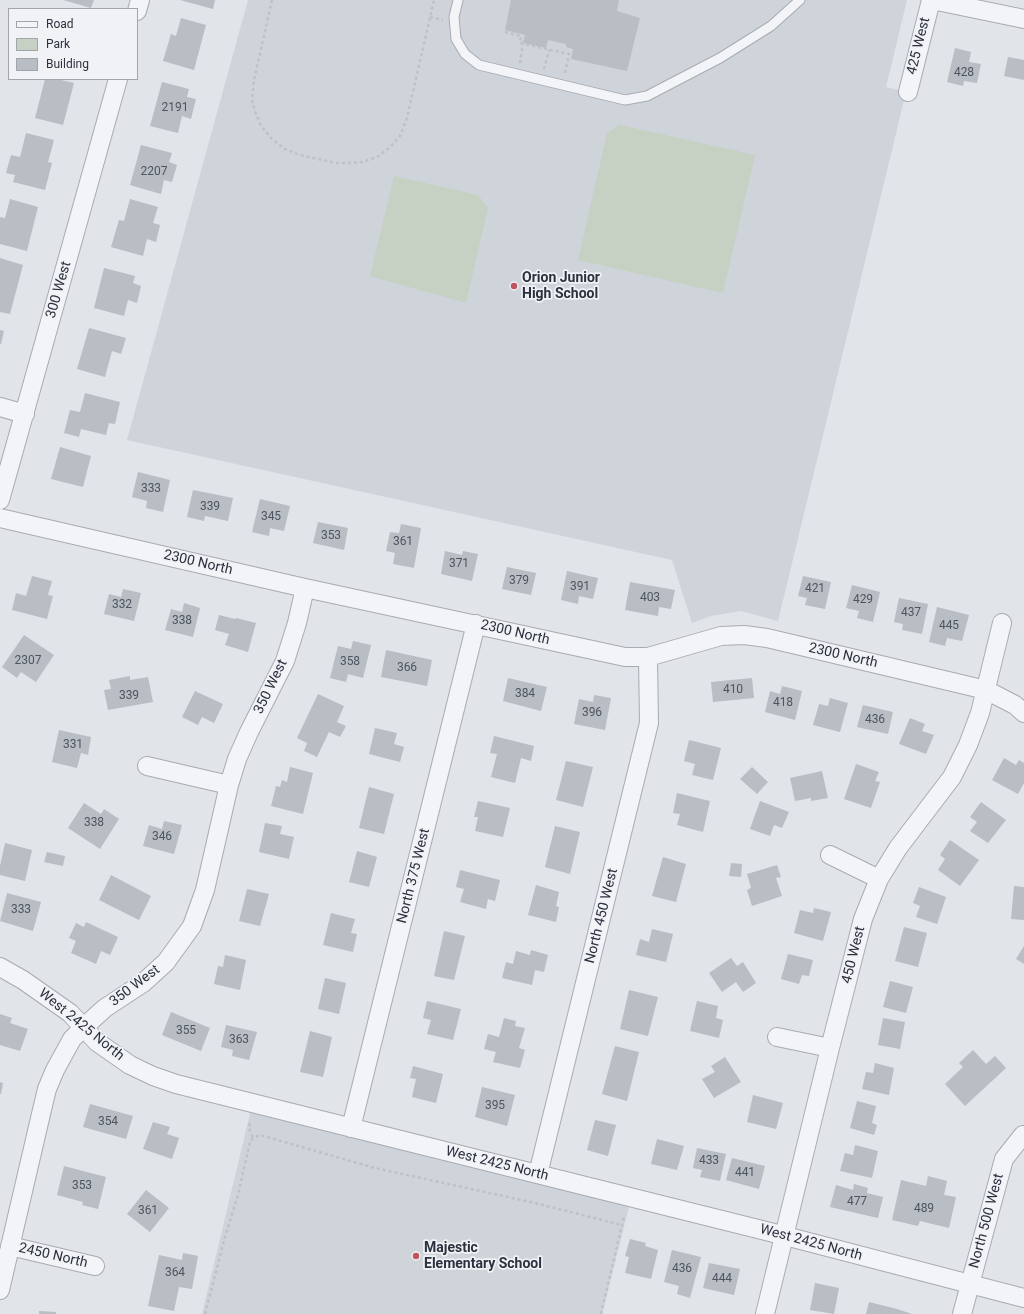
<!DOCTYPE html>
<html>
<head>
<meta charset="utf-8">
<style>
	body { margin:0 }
	#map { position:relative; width:1024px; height:1314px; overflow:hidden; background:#e1e4e8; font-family:Roboto,sans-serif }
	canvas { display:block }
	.legend { position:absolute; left:8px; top:8px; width:130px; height:72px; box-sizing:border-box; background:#f0f2f6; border:1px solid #a1a5ac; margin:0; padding:5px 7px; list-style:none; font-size:12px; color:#2b313e }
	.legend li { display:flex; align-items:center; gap:8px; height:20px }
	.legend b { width:20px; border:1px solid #a1a5ac }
</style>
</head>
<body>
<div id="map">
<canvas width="1024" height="1314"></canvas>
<ul class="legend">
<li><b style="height:5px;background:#f3f4f7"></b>Road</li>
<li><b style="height:11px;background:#c6d1c3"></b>Park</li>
<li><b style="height:11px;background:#b9bdc4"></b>Building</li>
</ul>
</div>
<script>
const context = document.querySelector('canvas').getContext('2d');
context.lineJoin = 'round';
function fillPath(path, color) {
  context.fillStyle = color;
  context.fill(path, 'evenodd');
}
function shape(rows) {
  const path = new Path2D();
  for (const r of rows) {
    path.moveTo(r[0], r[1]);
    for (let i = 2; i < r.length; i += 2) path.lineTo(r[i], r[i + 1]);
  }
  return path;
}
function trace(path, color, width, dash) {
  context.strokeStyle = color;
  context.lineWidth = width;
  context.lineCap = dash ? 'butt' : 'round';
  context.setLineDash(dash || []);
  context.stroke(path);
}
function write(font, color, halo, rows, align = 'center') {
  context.font = font + ' Roboto,sans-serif';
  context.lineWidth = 3.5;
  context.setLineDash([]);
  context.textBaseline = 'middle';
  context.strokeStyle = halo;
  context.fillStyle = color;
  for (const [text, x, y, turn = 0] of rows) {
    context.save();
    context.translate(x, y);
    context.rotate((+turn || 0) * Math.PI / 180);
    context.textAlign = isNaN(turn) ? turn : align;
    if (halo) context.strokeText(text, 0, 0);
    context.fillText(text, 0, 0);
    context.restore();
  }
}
const built = shape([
	[248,0,907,0,886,87,906,92,778,621,741,611,711,616,692,623,672,560,127,440],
	[252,1105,631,1199,602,1314,202,1314]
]);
const green = shape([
	[620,125,755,155,723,293,578,260,607,133],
	[394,176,478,195,488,208,466,303,370,276]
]);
const building = shape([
	[63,0,94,0,91,8],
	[180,0,215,0,213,9],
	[511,0,619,0,617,11,640,18,627,71,571,59,573,49,566,47,566,44,548,40,546,48,523,43,525,35,505,30],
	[181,18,206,25,194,70,163,61,171,34,176,36],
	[955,48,971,52,969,62,981,64,977,83,964,81,963,86,947,82],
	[1008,57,1024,60,1024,80,1004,76],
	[45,79,57,79,74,83,63,125,35,118],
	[162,82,189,89,187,97,196,99,191,119,182,116,178,133,150,126],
	[26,133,54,140,48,162,52,163,45,190,13,182,15,175,6,173,11,155,20,157],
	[141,145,172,153,169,162,177,165,172,182,164,180,161,194,130,185],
	[10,199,38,207,27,251,0,244,0,217,5,218],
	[130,199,158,207,153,223,160,225,156,242,147,239,143,256,111,247,119,220,124,221],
	[0,258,23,265,10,314,0,312],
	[104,268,135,276,133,283,141,286,137,303,128,300,124,316,94,308],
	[89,328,126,338,121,354,112,351,105,377,77,369],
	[0,330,4,331,1,344,0,344],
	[85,393,120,402,115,424,109,423,106,435,81,429,79,437,64,433,70,410,80,412],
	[60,447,91,456,83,487,51,479],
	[138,472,170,480,163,512,146,508,147,501,132,497],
	[193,490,233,498,228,521,205,516,204,521,187,517],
	[260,499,290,506,284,531,270,528,269,536,252,532],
	[318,522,348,528,344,550,313,543],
	[401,524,421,528,414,568,393,564,395,553,386,551,390,532,399,533],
	[445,551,462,555,463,551,478,554,472,581,441,574],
	[507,567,536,573,531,595,502,589],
	[567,571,598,578,593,599,579,596,578,604,561,600],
	[32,576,52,581,48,595,53,596,47,619,12,610,16,593,26,596],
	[803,576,831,582,825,609,805,605,807,598,798,596],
	[630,582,675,590,671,609,659,607,658,616,625,610],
	[852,585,880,592,873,622,857,618,859,611,846,608],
	[123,589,141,593,134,621,104,614,109,594,121,597],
	[899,598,928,604,922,634,902,630,903,624,894,622],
	[184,603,200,608,193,637,165,630,171,609,182,612],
	[937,607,969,615,962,641,947,638,945,646,929,642],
	[219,615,235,619,236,618,256,623,248,652,225,645,229,634,215,630],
	[24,635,54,655,36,682,21,672,17,678,2,667],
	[353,641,371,645,363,678,348,674,346,682,330,678,338,646,351,649],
	[386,650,432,660,427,686,381,677],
	[130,676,130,680,148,677,153,702,108,710,104,690,111,689,109,680],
	[508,678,547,687,541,711,503,701],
	[752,678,754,698,713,702,711,682],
	[782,686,802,691,795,720,765,712,770,691,780,694],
	[195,691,223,704,214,723,202,717,198,725,182,717],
	[318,694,344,706,337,722,346,726,340,737,329,732,317,757,304,751,307,743,297,738],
	[594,695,611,698,605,730,574,724,579,699,593,702],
	[830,698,848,703,840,732,813,725,819,704,828,706],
	[863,705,893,712,888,734,857,727],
	[910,718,925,724,922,731,934,735,926,754,899,744],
	[375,728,397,733,394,744,404,747,400,762,369,754],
	[59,730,91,737,88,755,81,753,77,768,52,762],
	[494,736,534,746,531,761,521,758,515,783,491,777,497,754,490,753],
	[689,740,721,748,713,780,692,775,695,764,684,761],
	[1004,758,1016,765,1019,760,1024,763,1024,783,1018,794,992,780],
	[566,761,593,767,583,807,556,800],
	[856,764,879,772,875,781,880,782,871,808,844,799],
	[290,767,313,773,303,814,271,806,276,786,280,787,282,780,287,782],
	[752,767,768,782,757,794,740,779],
	[822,771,828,798,811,801,811,798,795,801,790,778],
	[369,787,394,794,384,834,359,828],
	[677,793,710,801,703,832,677,825,680,814,673,813],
	[478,801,510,808,503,837,475,831,478,817,474,817],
	[760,801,789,812,782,828,774,825,770,836,750,829],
	[981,802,1006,820,988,843,970,831,977,822,970,817],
	[84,803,101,814,104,809,119,819,100,849,68,828],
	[164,821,182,825,174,854,143,846,149,825,162,829],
	[265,823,282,826,280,834,294,837,289,859,259,852],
	[555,826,580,832,570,874,545,867],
	[950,840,979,860,960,886,938,870,945,859,940,855],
	[5,843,32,850,25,881,0,875,0,866],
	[357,851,377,857,369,887,349,882],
	[47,852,65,856,63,866,44,862],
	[663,857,686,864,676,902,652,896],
	[731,863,742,864,741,877,729,876],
	[777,865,781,877,776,878,782,896,752,906,747,890,751,888,747,874],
	[460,870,500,880,495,901,488,899,486,909,460,902,464,889,456,887],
	[111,875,151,896,139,920,99,900],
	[536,885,559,892,556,906,559,907,556,922,528,915],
	[1014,886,1024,887,1024,920,1011,919],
	[919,887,946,897,937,924,916,917,920,906,913,903],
	[247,889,269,894,260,926,239,921],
	[7,893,41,902,33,931,0,921],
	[814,908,831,912,823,941,794,933,800,910,813,913],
	[331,913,355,919,351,933,357,934,353,952,323,945],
	[86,922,118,937,110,955,101,951,96,964,71,953,76,941,69,938,76,923,84,927],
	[904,927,927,933,918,967,895,961],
	[652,929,673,934,666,962,636,955,640,939,649,942],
	[444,931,465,936,454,980,434,976],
	[1024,946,1024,964,1016,959],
	[531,950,548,955,544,972,535,970,532,985,502,978,506,962,513,964,516,951,530,955],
	[788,954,813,960,809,976,802,975,799,984,781,979],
	[225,955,246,960,240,990,214,984,218,966,223,967],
	[731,958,737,966,743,962,756,983,743,992,736,982,722,992,709,973],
	[325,978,346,983,339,1014,318,1009],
	[890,981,913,987,906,1013,883,1007],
	[629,990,658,997,648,1036,620,1029],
	[427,1001,461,1009,453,1040,427,1034,431,1020,423,1018],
	[697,1001,718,1006,716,1018,723,1020,719,1038,690,1031],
	[171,1012,210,1028,201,1051,162,1035],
	[0,1014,12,1018,10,1023,28,1029,20,1051,0,1045],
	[504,1018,516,1021,515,1026,525,1028,519,1048,525,1050,520,1068,493,1062,496,1052,484,1049,488,1034,499,1037],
	[883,1018,905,1022,900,1049,878,1045],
	[226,1025,257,1032,249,1060,232,1056,233,1050,221,1047],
	[310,1031,332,1037,323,1077,300,1072],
	[615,1046,639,1052,627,1101,602,1094],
	[973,1050,986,1064,995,1056,1006,1068,965,1106,945,1084,963,1067,959,1063],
	[725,1057,741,1082,714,1098,702,1079,715,1072,711,1066],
	[875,1063,894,1068,889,1095,862,1089,866,1072,873,1073],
	[413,1066,443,1074,436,1103,412,1097,416,1079,410,1078],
	[0,1082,3,1083,1,1094,0,1094],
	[482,1087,515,1095,507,1126,475,1117],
	[753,1095,783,1103,776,1129,747,1122],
	[857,1101,876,1106,872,1123,877,1125,874,1135,850,1128],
	[90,1104,133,1116,126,1139,83,1127],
	[595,1120,616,1125,608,1156,587,1150],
	[153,1122,170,1127,167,1134,179,1138,172,1159,143,1149],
	[657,1139,684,1146,677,1170,651,1164],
	[855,1145,878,1151,872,1178,840,1171,845,1153,853,1155],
	[697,1148,726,1154,720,1181,700,1177,702,1170,693,1168],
	[732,1158,765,1166,759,1189,726,1180],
	[64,1166,106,1177,98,1209,82,1205,83,1202,57,1195],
	[928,1176,947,1181,944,1195,956,1197,949,1228,920,1221,918,1226,892,1220,901,1180,926,1186],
	[854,1184,868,1188,867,1193,883,1197,878,1218,830,1207,836,1185,853,1190],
	[146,1190,169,1208,150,1232,127,1214],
	[630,1239,646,1243,645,1246,658,1250,651,1279,625,1273,629,1257,625,1256],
	[672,1250,701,1257,690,1298,677,1294,679,1286,664,1282],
	[183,1253,198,1256,192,1289,179,1287,174,1311,148,1306,159,1255,182,1260],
	[709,1263,740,1269,734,1295,703,1288],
	[815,1283,839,1288,834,1314,810,1310],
	[869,1302,897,1309,912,1314,866,1314],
	[39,1311,56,1312,56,1314,39,1314]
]);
const path = shape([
	[272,0,254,80,252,100,256,114,261,126,272,139,285,149,300,155,336,163,347,163,363,162,379,156,390,147,400,136,407,118,434,0],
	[430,17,443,20],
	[505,32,521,36,520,43,569,54,565,73],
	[520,63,523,44],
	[544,69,549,50],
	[250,1123,249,1128,253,1138],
	[205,1314,225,1237,238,1195,250,1142,253,1138,260,1135,375,1168,531,1202,622,1225],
	[601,1314,624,1217]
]);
const service = shape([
	[458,0,454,17,456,39,465,54,479,65,625,100,647,96,720,58,771,26,800,0]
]);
const minor = shape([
	[932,0,1024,19],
	[137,11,140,0],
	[908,92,931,0],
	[0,407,25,414],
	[0,500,118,79],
	[0,518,305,588,625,657,648,657,721,636,744,635,767,638,986,690,1015,705,1024,713],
	[147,766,229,785],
	[830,855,879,879],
	[0,967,23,980,70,1013,97,1042,130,1065,153,1076,176,1084,766,1231,1024,1298],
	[777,1037,830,1048],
	[351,1128,476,624],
	[538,1174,649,723,648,657],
	[10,1246,95,1266],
	[0,1290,41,1114,47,1089,55,1070,72,1039,84,1027,105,1008,143,983,166,962,192,926,205,890,229,785,237,759,249,732,285,661,297,623,305,588],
	[765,1314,830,1048,863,919,879,879,898,848,952,777,968,745,980,713,1002,623],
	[962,1314,1004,1159,1023,1135]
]);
const markers = [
	[514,286,4,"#bf545f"],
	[416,1256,4,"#bf545f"]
];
const numberNames = [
	["428",964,73],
	["2191",175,108],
	["2207",154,172],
	["333",151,489],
	["339",210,507],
	["345",271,517],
	["353",331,536],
	["361",403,542],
	["371",459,564],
	["379",519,581],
	["391",580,587],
	["421",815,589],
	["403",650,598],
	["429",863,600],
	["332",122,605],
	["437",911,613],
	["338",182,621],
	["445",949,626],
	["2307",28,661],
	["358",350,662],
	["366",407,668],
	["410",733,690],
	["384",525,694],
	["339",129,696],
	["418",783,703],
	["396",592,713],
	["436",875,720],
	["331",73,745],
	["338",94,823],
	["346",162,837],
	["333",21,910],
	["355",186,1031],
	["363",239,1040],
	["395",495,1106],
	["354",108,1122],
	["433",709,1161],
	["441",745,1173],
	["353",82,1186],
	["477",857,1202],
	["489",924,1209],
	["361",148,1211],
	["436",682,1269],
	["364",175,1273],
	["444",722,1279]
];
const streetNames = [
	["425 West",919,46,-76],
	["300 West",59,290,-74],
	["2300 North",198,563,13],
	["2300 North",515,633,13],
	["2300 North",843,656,13],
	["350 West",271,687,-64],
	["North 375 West",414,876,-76],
	["North 450 West",602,916,-76],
	["450 West",854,955,-76],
	["350 West",135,986,-37],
	["West 2425 North",81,1025,39],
	["West 2425 North",497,1164,14],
	["North 500 West",987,1221,-75],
	["West 2425 North",811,1243,15],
	["2450 North",53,1256,13]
];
const poiNames = [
	["Orion Junior",522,278],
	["High School",522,294],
	["Majestic",424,1248],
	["Elementary School",424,1264]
];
fillPath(built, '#cfd3da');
fillPath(green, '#c6d1c3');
fillPath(building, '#b9bdc4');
trace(service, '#a7abb2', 11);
trace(minor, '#a7abb2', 20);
trace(path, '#bfc1c7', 2.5, [3, 3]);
trace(service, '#f3f4f7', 9);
trace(minor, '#f3f4f7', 18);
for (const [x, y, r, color] of markers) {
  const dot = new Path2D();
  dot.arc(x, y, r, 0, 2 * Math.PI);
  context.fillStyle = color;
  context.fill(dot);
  trace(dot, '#f0f2f6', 1.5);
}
write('12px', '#4e5460', null, numberNames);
write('14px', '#2b313e', '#f0f2f6', streetNames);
write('bold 14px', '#2b313e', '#f0f2f6', poiNames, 'left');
</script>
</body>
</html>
